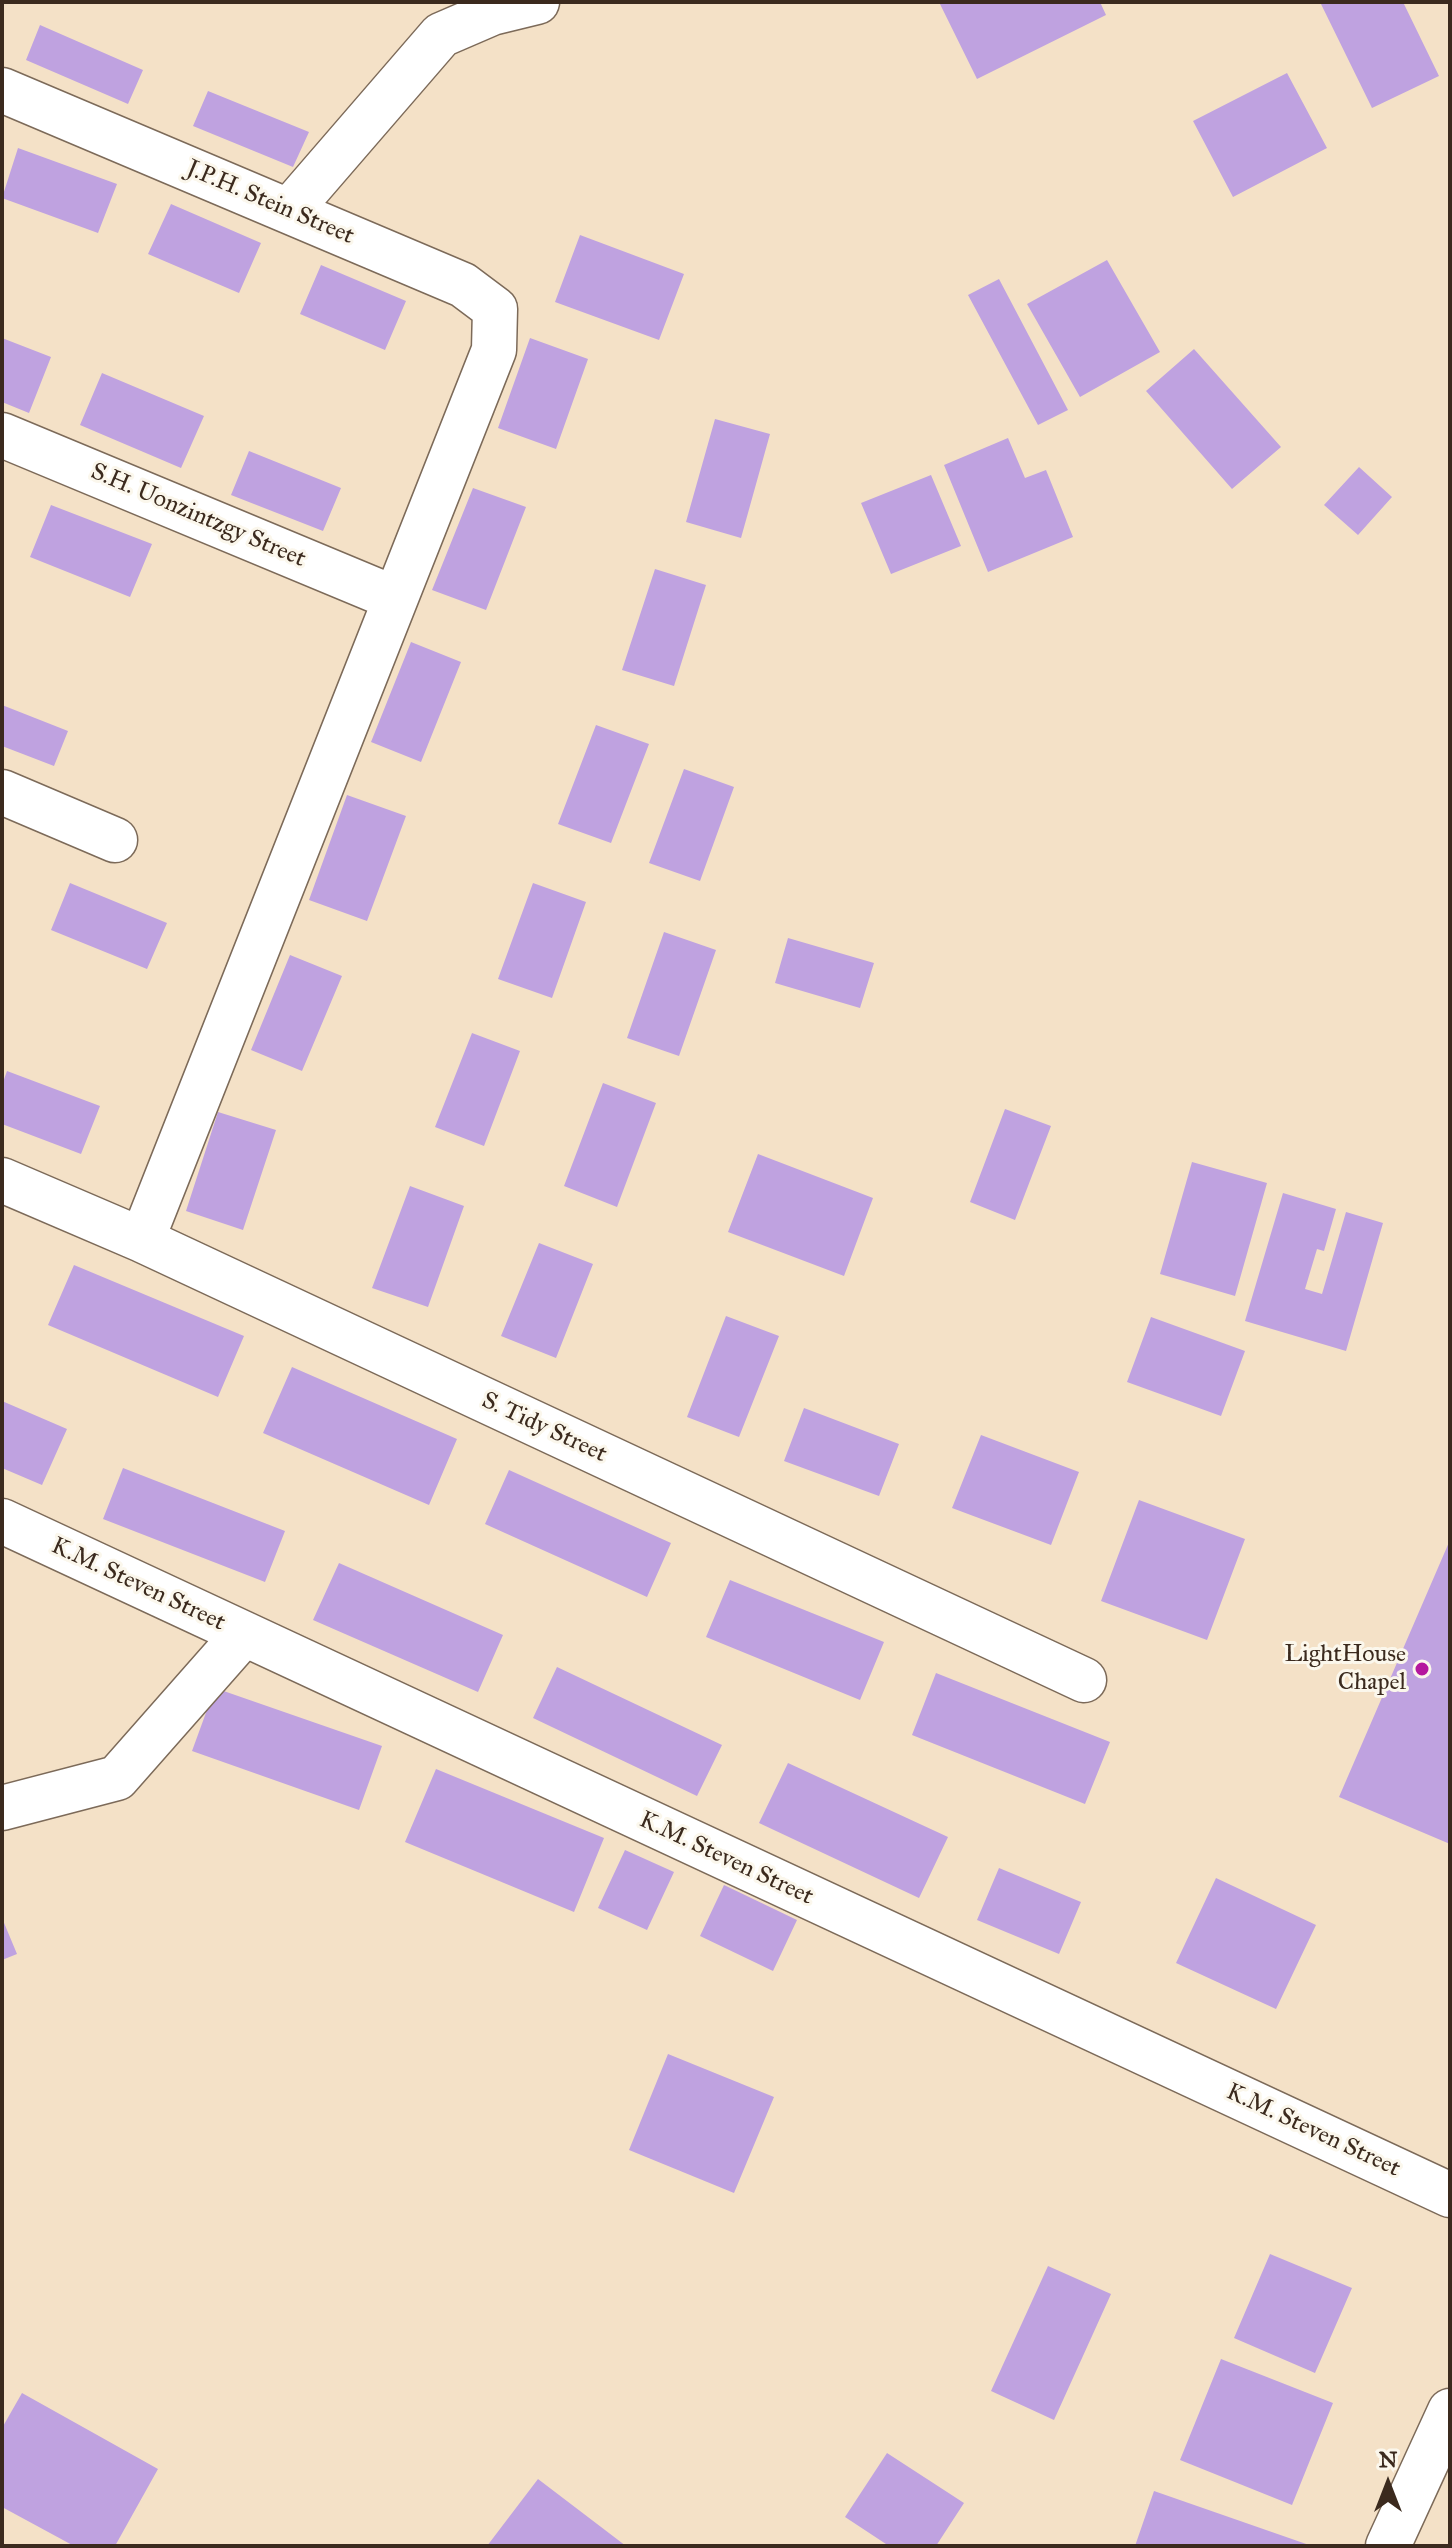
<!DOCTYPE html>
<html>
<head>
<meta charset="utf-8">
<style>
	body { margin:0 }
	#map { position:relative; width:1452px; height:2548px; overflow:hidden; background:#f4e1c7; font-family:"IM FELL Great Primer",serif }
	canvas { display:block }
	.frame { position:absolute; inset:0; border:4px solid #3b2a1e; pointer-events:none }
	.north { position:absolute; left:1348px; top:2444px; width:80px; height:80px; -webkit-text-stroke:6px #fbf7ec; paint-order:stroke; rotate:0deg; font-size:22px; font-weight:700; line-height:32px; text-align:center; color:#3b2a1e }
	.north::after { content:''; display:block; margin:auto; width:28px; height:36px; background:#3b2a1e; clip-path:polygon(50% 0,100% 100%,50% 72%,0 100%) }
</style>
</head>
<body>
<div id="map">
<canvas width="1452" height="2548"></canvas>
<div class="frame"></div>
<div class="north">N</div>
</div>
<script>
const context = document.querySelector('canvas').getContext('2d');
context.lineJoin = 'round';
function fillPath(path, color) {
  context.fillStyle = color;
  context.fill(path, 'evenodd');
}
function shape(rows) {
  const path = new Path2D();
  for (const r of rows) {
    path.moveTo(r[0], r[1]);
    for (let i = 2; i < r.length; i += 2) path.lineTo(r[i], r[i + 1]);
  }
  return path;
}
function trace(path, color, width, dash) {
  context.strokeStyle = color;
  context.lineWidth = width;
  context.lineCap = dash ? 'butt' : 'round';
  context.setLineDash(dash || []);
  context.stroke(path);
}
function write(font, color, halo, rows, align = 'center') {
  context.font = font + ' "IM FELL Great Primer",serif';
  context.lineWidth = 6;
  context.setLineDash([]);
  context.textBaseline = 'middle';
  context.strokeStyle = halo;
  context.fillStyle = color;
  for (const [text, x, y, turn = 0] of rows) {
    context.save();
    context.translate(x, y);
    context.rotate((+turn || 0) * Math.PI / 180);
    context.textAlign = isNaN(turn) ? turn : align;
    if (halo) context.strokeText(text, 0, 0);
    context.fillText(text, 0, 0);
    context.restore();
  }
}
const building = shape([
	[939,2,1100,2,1106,15,977,79],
	[1320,2,1403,2,1439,76,1372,108],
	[40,25,143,70,128,104,26,60],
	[1287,73,1327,148,1233,197,1193,121],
	[208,91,309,132,293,167,193,126],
	[18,148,117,184,98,233,2,198],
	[171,204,261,243,239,293,148,254],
	[580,235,684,274,659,340,555,302],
	[1107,260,1160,352,1080,397,1027,304],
	[321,265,406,301,385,350,300,314],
	[999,279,1068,410,1038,425,968,295],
	[2,338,51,357,29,413,2,402],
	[530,338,588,359,556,449,498,428],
	[1194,349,1281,447,1232,489,1146,391],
	[102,373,204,416,181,468,80,425],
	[715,419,770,434,741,538,686,522],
	[1008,438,1025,478,1046,470,1073,537,988,572,944,465],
	[249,451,341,488,323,531,231,495],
	[1359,467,1392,497,1358,535,1324,505],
	[931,475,961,546,891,574,861,503],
	[473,488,526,507,486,610,432,590],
	[51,505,152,544,130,597,30,557],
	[655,569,706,585,674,686,622,670],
	[411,642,461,662,421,762,371,742],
	[2,705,68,731,54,766,2,746],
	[596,725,649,744,611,843,558,824],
	[684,769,734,787,700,881,649,863],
	[347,795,406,816,367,921,309,900],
	[70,883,167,923,147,969,51,930],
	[533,883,586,902,552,998,498,979],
	[664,932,716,950,679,1056,627,1038],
	[788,938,874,963,860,1008,775,983],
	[290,955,342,976,302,1071,251,1050],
	[472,1033,520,1051,484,1146,435,1127],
	[7,1071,100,1106,81,1154,2,1124,2,1085],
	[603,1083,656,1103,617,1207,564,1186],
	[1005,1109,1051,1126,1015,1220,970,1202],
	[218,1112,276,1130,243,1230,186,1211],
	[758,1154,873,1198,844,1276,728,1232],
	[1192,1162,1267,1183,1235,1296,1160,1274],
	[410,1186,464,1206,428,1307,372,1288],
	[1283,1193,1336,1209,1324,1251,1317,1249,1305,1289,1322,1294,1346,1212,1383,1223,1346,1351,1245,1321],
	[539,1243,593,1264,556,1358,501,1336],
	[74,1265,244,1336,218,1397,48,1325],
	[726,1316,779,1336,739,1437,687,1417],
	[1151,1317,1245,1351,1221,1416,1127,1382],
	[292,1367,457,1439,429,1505,263,1433],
	[2,1401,67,1429,42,1485,2,1468],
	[804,1408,899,1444,879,1496,784,1461],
	[981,1435,1079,1472,1051,1545,952,1508],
	[123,1468,285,1531,265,1582,103,1519],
	[509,1470,671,1543,647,1597,485,1524],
	[1139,1500,1245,1539,1207,1640,1101,1601],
	[1450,1540,1450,1844,1339,1797],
	[339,1563,503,1635,478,1692,313,1620],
	[730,1580,884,1642,860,1700,706,1637],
	[557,1667,722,1745,697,1796,533,1718],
	[936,1673,1110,1742,1085,1804,912,1735],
	[215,1688,382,1746,359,1810,192,1751],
	[788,1763,948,1837,919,1898,759,1823],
	[436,1769,604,1838,574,1912,405,1842],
	[625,1850,674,1872,647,1930,598,1908],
	[999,1868,1081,1902,1059,1954,977,1920],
	[1216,1878,1316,1925,1276,2009,1176,1963],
	[724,1885,797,1920,773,1971,700,1936],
	[2,1918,17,1954,2,1960],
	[668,2054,774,2097,734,2193,629,2150],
	[1270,2254,1352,2288,1315,2373,1234,2338],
	[1048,2266,1111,2294,1054,2420,991,2391],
	[1221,2359,1333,2403,1292,2505,1180,2460],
	[22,2393,158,2469,115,2546,74,2546,2,2507,2,2428],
	[887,2453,964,2503,936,2546,889,2546,845,2517],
	[538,2479,626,2546,487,2546],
	[1154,2491,1312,2546,1135,2546]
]);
const minor = shape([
	[2,90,463,285,495,309,494,350,142,1240],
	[289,211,441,35,492,13,537,2],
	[2,435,394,598],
	[2,792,115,840],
	[2,1180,142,1240,1084,1680],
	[2,1521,1450,2195],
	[2,1808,117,1778,243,1635],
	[1388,2546,1450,2411]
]);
const markers = [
	[1422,1669,8,"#b5179e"]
];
const streetNames = [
	["J.P.H. Stein Street",270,203,23],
	["S.H. Uonzintzgy Street",198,516,23],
	["S. Tidy Street",544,1428,25],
	["K.M. Steven Street",138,1585,25],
	["K.M. Steven Street",726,1859,25],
	["K.M. Steven Street",1313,2131,25]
];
const poiNames = [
	["LightHouse",1406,1655],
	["Chapel",1406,1683]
];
fillPath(building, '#bfa2e0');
trace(minor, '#7c6a59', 47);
trace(minor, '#fff', 44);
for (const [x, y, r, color] of markers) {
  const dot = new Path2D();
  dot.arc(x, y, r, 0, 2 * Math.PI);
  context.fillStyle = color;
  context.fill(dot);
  trace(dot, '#fbf7ec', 3);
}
write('24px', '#3b2a1e', '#fbf7ec', streetNames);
write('24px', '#3b2a1e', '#fbf7ec', poiNames, 'right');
</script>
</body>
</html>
